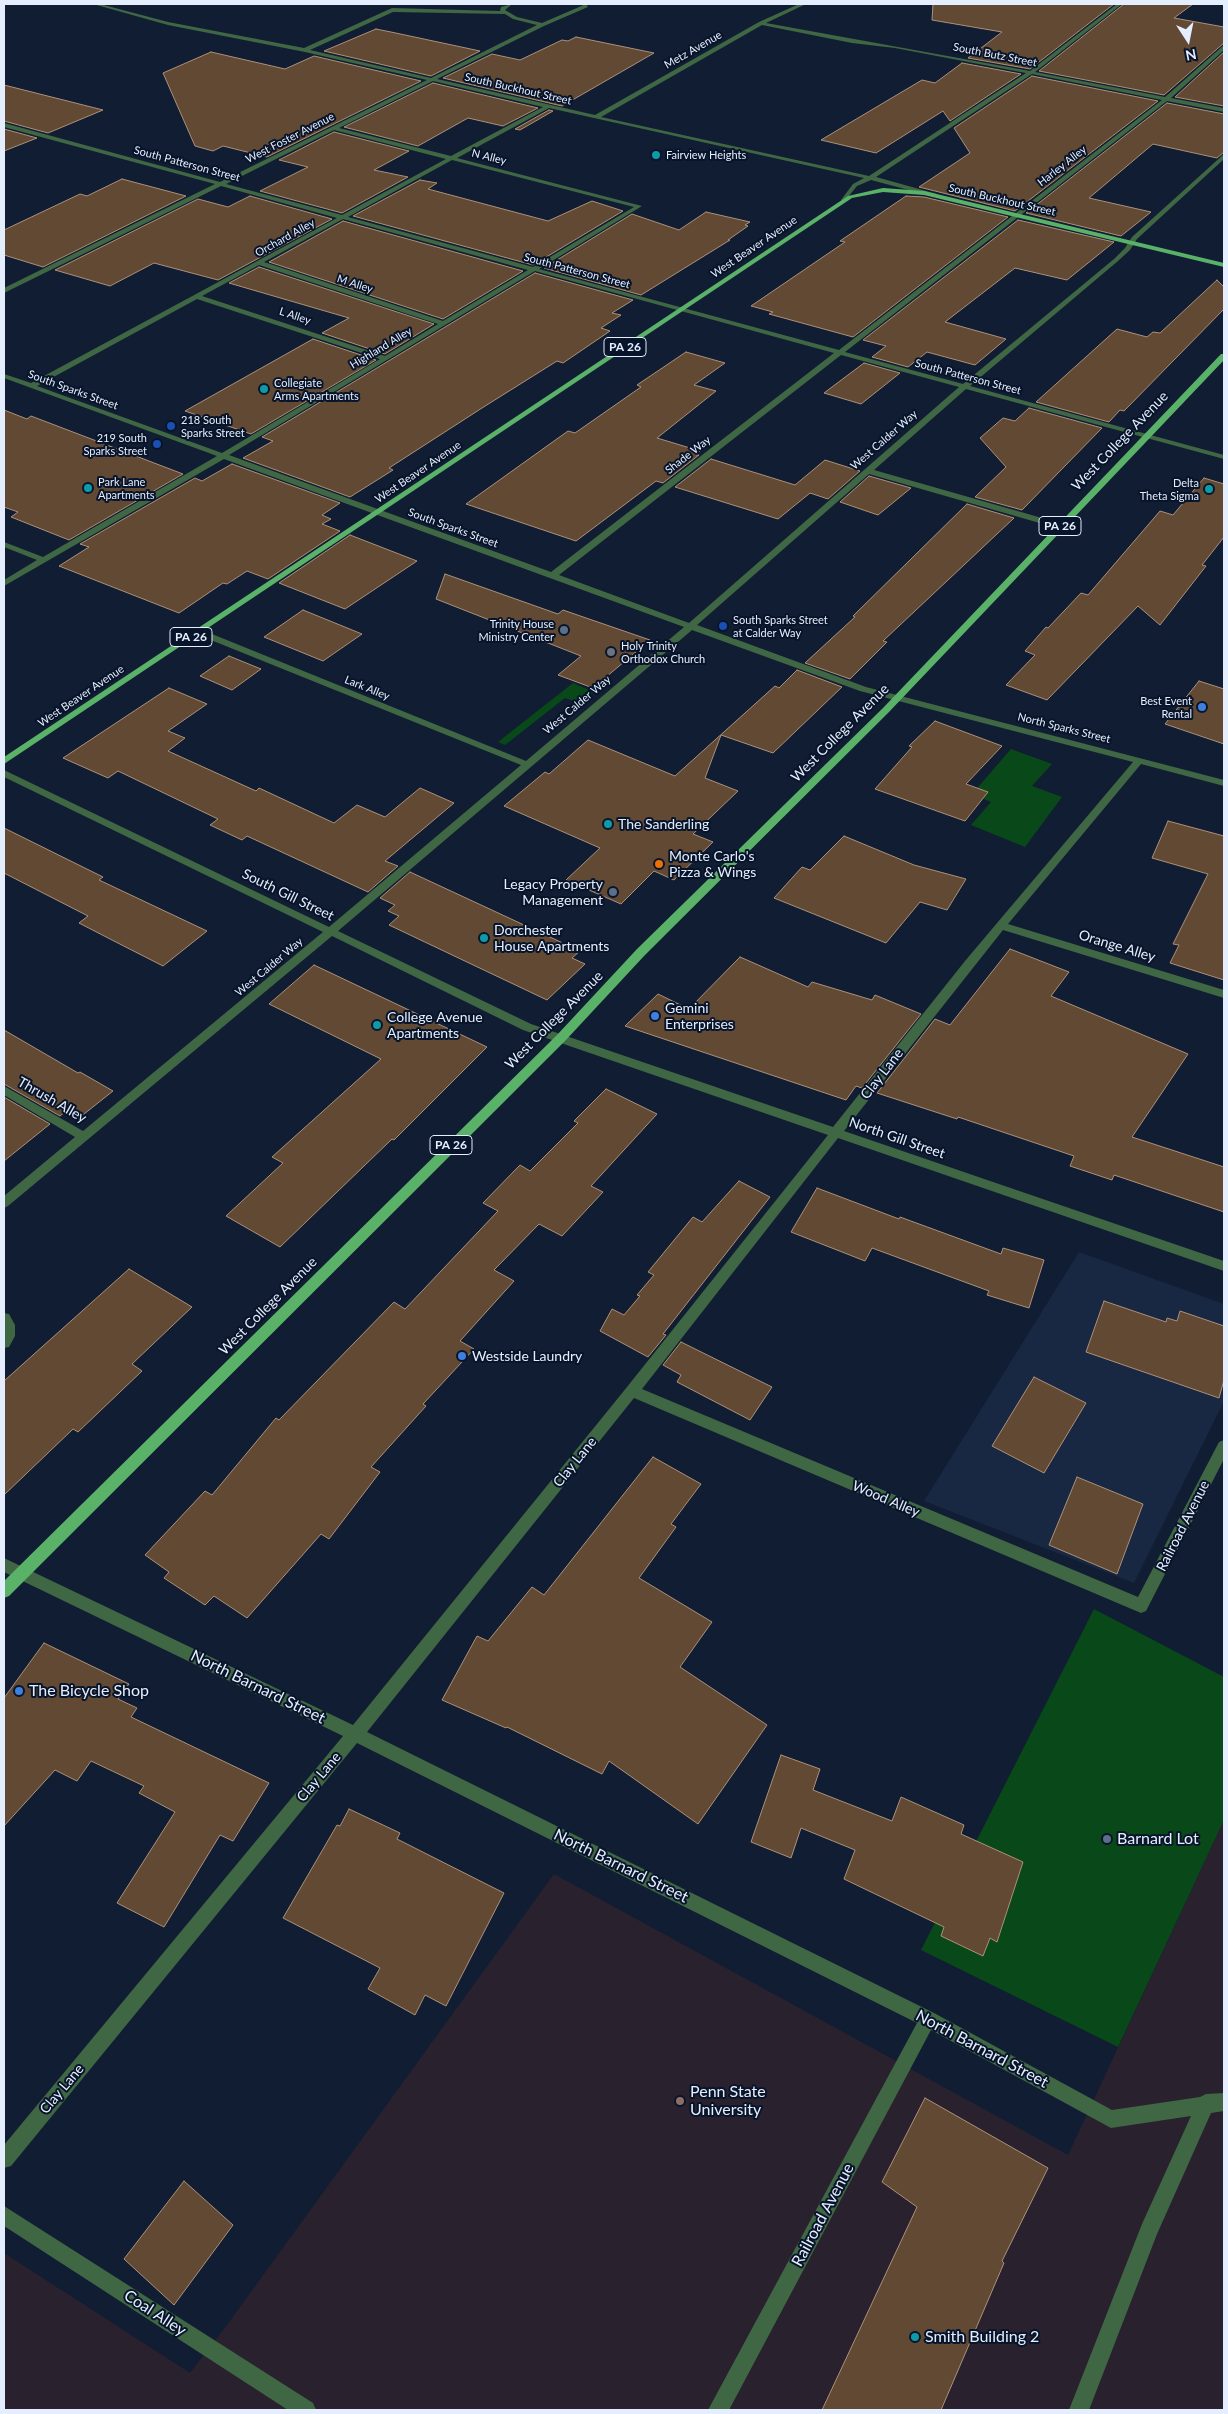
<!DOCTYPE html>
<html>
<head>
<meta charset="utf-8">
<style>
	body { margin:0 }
	#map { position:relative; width:1228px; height:2414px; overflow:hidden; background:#111d33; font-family:Lato,sans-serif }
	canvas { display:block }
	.frame { position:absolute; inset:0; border:5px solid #e5eefe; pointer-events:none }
	.north { position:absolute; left:1163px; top:15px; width:50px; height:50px; -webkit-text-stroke:4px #081429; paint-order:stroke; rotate:169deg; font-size:14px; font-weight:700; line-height:20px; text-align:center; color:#e5eefe }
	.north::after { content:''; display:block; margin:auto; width:18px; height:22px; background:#e5eefe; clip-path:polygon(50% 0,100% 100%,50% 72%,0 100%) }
</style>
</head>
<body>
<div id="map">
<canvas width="1228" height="2414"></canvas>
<div class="frame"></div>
<div class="north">N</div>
</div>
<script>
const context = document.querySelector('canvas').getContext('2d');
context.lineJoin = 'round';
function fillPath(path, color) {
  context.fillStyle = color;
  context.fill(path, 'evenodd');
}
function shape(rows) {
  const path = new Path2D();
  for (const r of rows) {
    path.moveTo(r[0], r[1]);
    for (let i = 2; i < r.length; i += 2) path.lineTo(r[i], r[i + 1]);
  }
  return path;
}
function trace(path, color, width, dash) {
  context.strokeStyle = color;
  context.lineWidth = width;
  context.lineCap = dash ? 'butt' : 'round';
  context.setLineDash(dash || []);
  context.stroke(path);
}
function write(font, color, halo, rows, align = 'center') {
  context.font = font + ' Lato,sans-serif';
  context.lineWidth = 4;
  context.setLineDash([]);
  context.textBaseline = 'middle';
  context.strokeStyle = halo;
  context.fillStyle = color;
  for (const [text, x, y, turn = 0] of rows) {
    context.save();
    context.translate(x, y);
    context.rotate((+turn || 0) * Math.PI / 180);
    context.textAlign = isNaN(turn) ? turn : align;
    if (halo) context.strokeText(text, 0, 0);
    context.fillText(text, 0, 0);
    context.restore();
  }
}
const built = shape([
	[1079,1252,1224,1304,1224,1401,1134,1583,924,1501]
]);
const education = shape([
	[1224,1820,1224,2410,4,2410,4,2253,190,2373,227,2325,554,1874,1068,2155]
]);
const green = shape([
	[573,683,594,692,579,703,565,698,505,745,498,742],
	[1011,749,1052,764,1032,786,1062,797,1025,847,971,825,991,802,972,794],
	[1094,1609,1224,1677,1224,1820,1118,2047,921,1950]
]);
const building = shape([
	[933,4,1114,4,1030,69,968,58,1002,32,932,20,933,4],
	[1124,4,1193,4,1174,18,1224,27,1224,43,1164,95,1039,71,1124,4],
	[376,29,391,32,480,51,431,76,324,51,376,29],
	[576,37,654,53,562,106,443,78,492,54,520,60,562,40,568,41,576,37],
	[211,52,285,69,314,56,421,81,267,157,223,146,213,151,195,146,163,73,211,52],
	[1224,52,1224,106,1175,97,1224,52],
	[962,63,1021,74,950,121,943,111,876,153,821,140,922,80,935,83,962,63],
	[1032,76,1158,101,1015,211,919,187,970,153,954,128,1032,76],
	[433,83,538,108,503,126,468,118,418,146,344,127,433,83],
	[4,85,103,110,48,133,4,121,4,85],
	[1167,103,1224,114,1224,152,1217,158,1153,144,1089,198,1151,212,1121,236,1026,213,1167,103],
	[549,110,553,111,520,130,515,129,549,110],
	[4,129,37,138,4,151,4,129],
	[334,132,409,151,374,170,408,177,342,213,260,191,308,167,279,160,334,132],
	[122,179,186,196,43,267,4,255,4,230,80,194,87,196,122,179],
	[420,180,437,183,428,189,548,221,592,201,623,211,533,265,353,216,420,180],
	[250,196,332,219,218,280,154,263,110,286,55,270,198,199,228,207,250,196],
	[906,196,924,197,1008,217,853,337,769,314,773,312,751,306,845,242,840,241,906,196],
	[706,212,750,222,745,225,748,226,728,240,730,240,641,295,544,268,632,214,679,230,706,212],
	[1018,220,1114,242,1067,280,1015,268,945,322,1006,339,975,365,927,352,908,367,872,357,886,346,863,340,1018,220],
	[343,221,523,271,443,319,269,262,343,221],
	[259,267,434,324,385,354,322,333,349,318,229,283,259,267],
	[535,273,633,300,612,313,621,315,601,328,610,331,563,363,557,361,482,408,389,468,393,470,350,497,243,458,273,441,262,437,535,273],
	[1217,280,1224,287,1224,309,1124,411,1120,410,1109,422,1036,402,1117,329,1147,337,1153,332,1160,333,1217,280],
	[313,339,376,360,251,434,185,411,313,339],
	[686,352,725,363,694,385,716,391,657,438,700,451,696,455,699,455,663,483,656,481,576,541,466,504,568,431,575,433,641,387,637,385,686,352],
	[864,363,900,373,861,404,824,393,864,363],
	[1029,408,1102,428,1022,510,975,497,1006,467,980,438,1003,418,1015,421,1029,408],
	[4,410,27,419,31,416,183,474,69,540,11,517,18,512,4,507,4,410],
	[711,459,795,485,825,460,860,471,828,499,810,493,778,519,675,487,711,459],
	[232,464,340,503,322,515,331,519,322,524,340,531,268,579,247,571,227,584,223,583,179,613,59,566,89,547,80,544,195,478,202,481,232,464],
	[869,476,911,488,878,515,840,502,869,476],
	[1204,478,1224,484,1224,537,1202,565,1206,566,1160,625,1138,606,1047,700,1006,685,1035,655,1025,651,1046,627,1048,628,1081,593,1088,595,1160,511,1173,515,1204,478],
	[967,504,1014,518,883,641,887,642,850,679,805,663,855,617,853,616,967,504],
	[350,535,417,561,345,609,279,583,350,535],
	[445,574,558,614,563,610,650,640,593,688,558,675,581,656,436,599,445,574],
	[303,610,362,634,323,661,264,637,303,610],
	[229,656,261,669,232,690,200,676,229,656],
	[797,670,842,687,773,753,721,735,705,778,738,791,693,834,713,842,674,880,654,871,621,904,566,880,600,848,504,806,545,772,549,774,588,740,675,776,775,686,779,688,797,670],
	[1199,681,1224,689,1224,744,1165,724,1199,681],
	[169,688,207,704,168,731,185,738,168,751,256,791,259,788,334,823,357,805,385,817,420,788,454,803,385,861,398,866,368,892,247,836,242,840,210,825,218,819,118,771,108,778,63,758,169,688],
	[935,721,1002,746,966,784,988,792,965,821,875,789,912,747,909,746,935,721],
	[1168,821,1224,836,1224,980,1170,963,1179,945,1173,944,1208,874,1152,858,1168,821],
	[4,828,103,877,99,880,207,931,163,966,110,939,79,923,88,916,4,873,4,828],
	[844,836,914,865,966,879,947,910,920,902,886,943,774,898,802,867,810,870,844,836],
	[410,872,580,951,572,958,585,964,547,1000,389,925,399,916,388,911,395,905,380,898,410,872],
	[1010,949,1069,972,1051,996,1188,1054,1132,1137,1224,1167,1224,1212,1114,1175,1112,1180,1070,1166,1074,1156,958,1117,957,1119,877,1093,935,1019,950,1025,1010,949],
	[740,957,808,987,812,982,872,1000,875,995,921,1014,862,1088,856,1086,846,1100,625,1026,658,994,689,1009,740,957],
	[314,965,487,1047,394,1140,392,1139,280,1247,226,1216,283,1163,272,1157,381,1059,269,1004,314,965],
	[4,1030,78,1073,80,1072,113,1091,79,1118,66,1111,60,1116,4,1084,4,1030],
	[606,1089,657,1114,591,1186,603,1192,562,1236,539,1224,494,1270,514,1281,460,1341,474,1349,423,1404,426,1406,371,1467,380,1472,329,1539,321,1534,247,1618,214,1596,205,1605,164,1578,169,1572,145,1555,205,1491,212,1495,276,1418,279,1420,394,1302,405,1309,498,1211,483,1203,520,1165,530,1171,578,1123,574,1121,606,1089],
	[4,1097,50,1124,4,1161,4,1097],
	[739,1181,770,1197,663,1334,666,1335,648,1357,600,1331,612,1309,624,1315,640,1296,637,1295,654,1275,648,1272,693,1217,702,1222,739,1181],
	[817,1188,899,1219,900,1217,1001,1254,1003,1248,1044,1260,1029,1308,987,1295,989,1291,872,1248,865,1261,791,1232,817,1188],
	[129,1269,192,1307,132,1364,142,1371,78,1432,73,1429,4,1495,4,1381,129,1269],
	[1104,1301,1166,1322,1167,1318,1177,1321,1180,1311,1224,1326,1224,1380,1219,1398,1086,1352,1104,1301],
	[681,1342,772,1387,750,1420,677,1382,681,1375,663,1365,681,1342],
	[1034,1377,1086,1403,1044,1473,992,1446,1034,1377],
	[653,1457,701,1484,671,1524,676,1527,639,1578,712,1622,680,1667,767,1725,698,1824,609,1761,602,1774,507,1727,506,1728,442,1700,477,1636,488,1641,532,1587,544,1595,653,1457],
	[1077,1477,1143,1504,1117,1574,1049,1545,1077,1477],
	[44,1643,129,1684,118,1699,137,1708,131,1717,269,1783,233,1841,220,1835,164,1927,117,1903,175,1812,139,1793,144,1786,91,1761,77,1781,55,1770,4,1826,4,1698,44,1643],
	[781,1755,820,1769,813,1790,892,1821,901,1797,964,1825,961,1834,1023,1862,997,1942,990,1938,983,1956,941,1936,944,1927,844,1879,855,1850,801,1828,791,1858,751,1842,781,1755],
	[349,1809,400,1833,397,1839,504,1893,446,2006,425,1995,415,2015,368,1989,380,1968,283,1918,337,1825,340,1826,349,1809],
	[925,2098,1048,2168,1002,2261,1004,2263,941,2410,822,2410,917,2207,882,2182,925,2098],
	[184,2181,233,2225,174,2305,124,2259,184,2181]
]);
const minor = shape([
	[93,4,100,4,168,22,304,48,392,8,500,11,501,7,512,4,505,10,517,17,542,23,586,4,588,7,544,26,437,79,595,115,759,22,799,4,806,4,766,23,1030,71,1117,4,1122,4,1035,72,1165,97,1224,45,1224,50,1171,98,1224,108,1224,112,1167,101,845,352,963,384,1114,259,1125,248,1132,237,1224,154,1224,159,1137,239,1130,250,1118,261,970,386,1224,455,1224,459,966,389,874,470,1063,524,1063,528,1057,528,869,474,697,625,866,687,1224,780,1224,786,1141,764,1008,924,1224,990,1224,998,1003,930,844,1131,1224,1261,1224,1271,838,1138,642,1389,1138,1597,1219,1442,1224,1440,1224,1459,1146,1611,1141,1613,634,1398,367,1732,934,2013,1112,2110,1200,2097,1206,2094,1224,2093,1224,2111,1211,2113,1157,2234,1089,2410,1069,2410,1142,2224,1191,2116,1111,2128,931,2030,729,2410,708,2410,917,2023,357,1743,11,2166,4,2168,4,2145,343,1736,4,1572,4,1558,353,1725,627,1387,828,1135,523,1030,332,936,8,1206,4,1208,4,1196,75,1137,4,1095,4,1086,83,1131,323,932,4,777,4,770,329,927,521,765,196,634,196,630,202,630,526,761,684,627,224,459,4,586,4,580,37,560,4,547,4,542,43,557,217,456,4,378,4,374,31,383,337,218,221,186,4,293,4,288,215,184,4,127,4,123,220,182,427,80,305,52,168,25,93,4],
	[393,12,505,14,513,19,537,25,431,78,310,50,393,12],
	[762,25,852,43,895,48,1026,73,869,176,601,117,762,25],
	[1032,74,1162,100,839,350,539,269,642,206,457,158,549,108,864,178,853,184,841,200,844,202,857,186,871,180,935,197,937,194,876,177,1032,74],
	[433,81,543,107,451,156,339,128,433,81],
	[334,130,446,159,342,215,226,184,334,130],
	[452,160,634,207,533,267,348,217,452,160],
	[343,219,528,270,443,321,264,262,343,219],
	[259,265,438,324,385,356,202,296,259,265],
	[535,271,834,353,551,572,229,455,535,271],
	[197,299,380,359,222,453,37,386,197,299],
	[841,355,959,387,689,623,559,575,841,355],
	[692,630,860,691,1133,762,965,961,833,1127,531,1024,338,931,692,630],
	[4,1313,9,1314,15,1325,15,1336,9,1347,4,1348,4,1313],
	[4,2206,313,2403,316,2410,288,2410,4,2226,4,2206]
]);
const major = shape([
	[883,188,924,191,1224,263,1224,267,924,195,883,192,852,198,4,764,4,757,848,196,883,188],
	[1221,354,1224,354,1224,360,889,712,645,955,565,1041,9,1596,4,1598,4,1581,557,1035,637,949,883,708,1221,354]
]);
const markers = [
	[656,155,5,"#0f9aa8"],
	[264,389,5,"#0f9aa8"],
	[171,426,5,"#1a4fb4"],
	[157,444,5,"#1a4fb4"],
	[88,488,5,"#0f9aa8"],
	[1209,489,5,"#0f9aa8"],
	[723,626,5,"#1a4fb4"],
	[564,630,5,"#5c6f8a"],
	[611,652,5,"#6b7280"],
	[1202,707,5,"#3f7fe0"],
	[608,824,5,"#0f9aa8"],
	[659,864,5,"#e8710a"],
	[613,892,5,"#5c6f8a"],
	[484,938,5,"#0f9aa8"],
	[655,1016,5,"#3f7fe0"],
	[377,1025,5,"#0f9aa8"],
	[462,1356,5,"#3f7fe0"],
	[19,1691,5,"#3f7fe0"],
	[1107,1839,5,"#5c6f8a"],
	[680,2101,5,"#8d6e63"],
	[915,2337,5,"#0f9aa8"]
];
const farStreetnames = [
	["Metz Avenue",693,50,-30],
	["South Butz Street",995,55,11],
	["South Buckhout Street",518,89,13],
	["West Foster Avenue",290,138,-27],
	["N Alley",489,157,14],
	["South Patterson Street",187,164,15],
	["Harley Alley",1062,166,-38],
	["South Buckhout Street",1002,200,13],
	["Orchard Alley",285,238,-29],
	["West Beaver Avenue",754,247,-34],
	["South Patterson Street",577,271,15],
	["M Alley",355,284,18],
	["L Alley",295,316,18],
	["Highland Alley",381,348,-31],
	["South Patterson Street",968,377,15],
	["South Sparks Street",73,390,20],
	["West Calder Way",884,440,-41],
	["Shade Way",688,455,-38],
	["West Beaver Avenue",418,472,-34],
	["South Sparks Street",453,528,20],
	["Lark Alley",367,688,22],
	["West Beaver Avenue",81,696,-34],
	["West Calder Way",577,705,-40],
	["North Sparks Street",1064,728,14],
	["West Calder Way",269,967,-40]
];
const farPoinames = [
	["Fairview Heights",666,155],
	["Collegiate",274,383],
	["Arms Apartments",274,396],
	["218 South",181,420],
	["Sparks Street",181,433],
	["219 South",147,438,"right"],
	["Sparks Street",147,451,"right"],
	["Park Lane",98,482],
	["Apartments",98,495],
	["Delta",1199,483,"right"],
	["Theta Sigma",1199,496,"right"],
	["South Sparks Street",733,620],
	["at Calder Way",733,633],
	["Trinity House",554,624,"right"],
	["Ministry Center",554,637,"right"],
	["Holy Trinity",621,646],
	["Orthodox Church",621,659],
	["Best Event",1192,701,"right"],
	["Rental",1192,714,"right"]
];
const shields = [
	[625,347,42],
	[1060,526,42],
	[191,637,42],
	[451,1145,42]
];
const shieldNames = [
	["PA 26",625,347],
	["PA 26",1060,526],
	["PA 26",191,637],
	["PA 26",451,1145]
];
const streetNames = [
	["West College Avenue",1120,441,-46],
	["West College Avenue",840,733,-45],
	["South Gill Street",288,895,26],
	["Orange Alley",1117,946,17],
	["West College Avenue",554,1020,-45],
	["Clay Lane",882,1074,-52],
	["Thrush Alley",52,1100,30],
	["North Gill Street",897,1138,19],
	["West College Avenue",268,1306,-45],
	["Clay Lane",575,1462,-51],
	["Wood Alley",886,1499,23],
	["Railroad Avenue",1183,1526,-63],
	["Clay Lane",319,1777,-50],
	["Clay Lane",62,2089,-50]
];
const poiNames = [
	["The Sanderling",618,824],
	["Monte Carlo's",669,856],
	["Pizza & Wings",669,872],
	["Legacy Property",603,884,"right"],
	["Management",603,900,"right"],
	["Dorchester",494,930],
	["House Apartments",494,946],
	["Gemini",665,1008],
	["Enterprises",665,1024],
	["College Avenue",387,1017],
	["Apartments",387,1033],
	["Westside Laundry",472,1356]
];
const nearStreetnames = [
	["North Barnard Street",258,1687,26],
	["North Barnard Street",621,1866,26],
	["North Barnard Street",982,2049,28],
	["Railroad Avenue",823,2215,-62],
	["Coal Alley",155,2313,33]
];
const nearPoinames = [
	["The Bicycle Shop",29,1691],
	["Barnard Lot",1117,1839],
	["Penn State",690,2092],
	["University",690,2110],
	["Smith Building 2",925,2337]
];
fillPath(built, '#182742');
fillPath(education, '#2a212f');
fillPath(green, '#094818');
fillPath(building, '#614934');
trace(building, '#ac9179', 1);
fillPath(minor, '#3f6744');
fillPath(major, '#5ab268');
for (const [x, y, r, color] of markers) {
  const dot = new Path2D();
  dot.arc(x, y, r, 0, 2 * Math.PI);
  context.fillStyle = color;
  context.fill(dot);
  trace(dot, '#081429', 2);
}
write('11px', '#e5eefe', '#081429', farStreetnames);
write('11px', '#e5eefe', '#081429', farPoinames, 'left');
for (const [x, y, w] of shields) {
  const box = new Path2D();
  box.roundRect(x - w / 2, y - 9.5, w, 19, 4);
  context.fillStyle = '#081429';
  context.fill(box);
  trace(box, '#e5eefe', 1);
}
write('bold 12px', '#e5eefe', null, shieldNames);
write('14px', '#e5eefe', '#081429', streetNames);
write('14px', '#e5eefe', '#081429', poiNames, 'left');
write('16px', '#e5eefe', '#081429', nearStreetnames);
write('16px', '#e5eefe', '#081429', nearPoinames, 'left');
</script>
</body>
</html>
